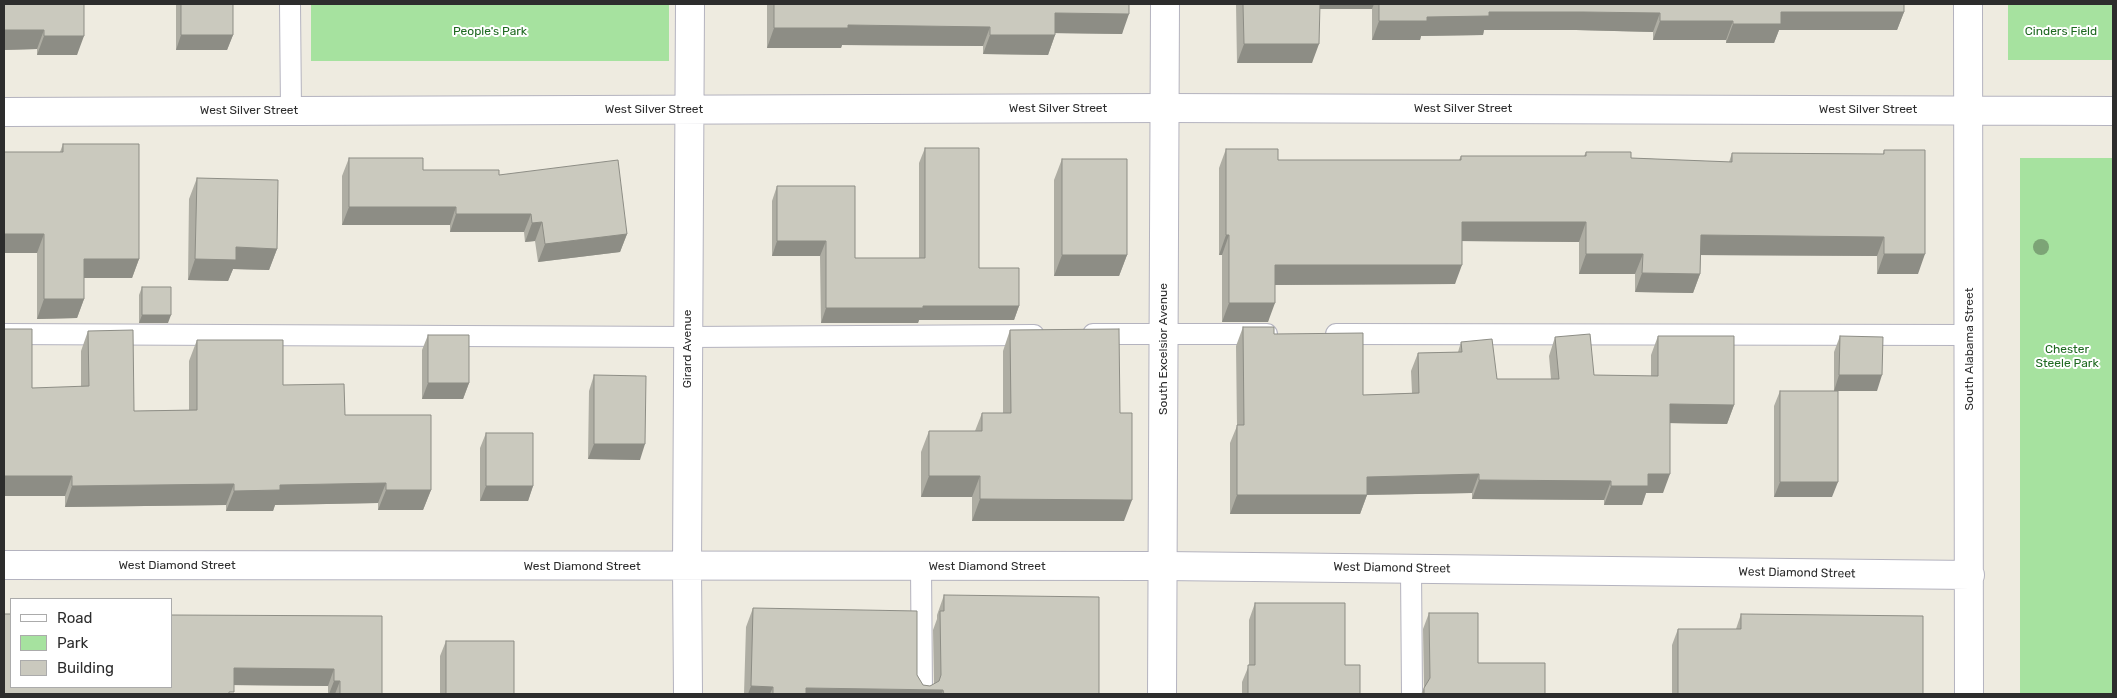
<!DOCTYPE html>
<html>
<head>
<meta charset="utf-8">
<style>
	body { margin:0 }
	#map { position:relative; width:2117px; height:698px; overflow:hidden; background:#eeebe0; font-family:Rubik,sans-serif }
	canvas { display:block }
	.frame { position:absolute; inset:0; border:5px solid #2d2d2d; pointer-events:none }
	.legend { position:absolute; left:10px; top:598px; width:162px; height:90px; box-sizing:border-box; background:#fff; border:1px solid #ababab; margin:0; padding:6px 9px; list-style:none; font-size:15px; color:#2d2d2d }
	.legend li { display:flex; align-items:center; gap:10px; height:25px }
	.legend b { width:25px; border:1px solid #ababab }
</style>
</head>
<body>
<div id="map">
<canvas width="2117" height="698"></canvas>
<div class="frame"></div>
<ul class="legend">
<li><b style="height:6px;background:#fff"></b>Road</li>
<li><b style="height:14px;background:#a6e29f"></b>Park</li>
<li><b style="height:14px;background:#cac9be"></b>Building</li>
</ul>
</div>
<script>
const context = document.querySelector('canvas').getContext('2d');
context.lineJoin = 'round';
function fillPath(path, color) {
  context.fillStyle = color;
  context.fill(path, 'evenodd');
}
function shape(rows) {
  const path = new Path2D();
  for (const r of rows) {
    path.moveTo(r[0], r[1]);
    for (let i = 2; i < r.length; i += 2) path.lineTo(r[i], r[i + 1]);
  }
  return path;
}
function trace(path, color, width, dash) {
  context.strokeStyle = color;
  context.lineWidth = width;
  context.lineCap = dash ? 'butt' : 'round';
  context.setLineDash(dash || []);
  context.stroke(path);
}
function write(font, color, halo, rows, align = 'center') {
  context.font = font + ' Rubik,sans-serif';
  context.lineWidth = 4;
  context.setLineDash([]);
  context.textBaseline = 'middle';
  context.strokeStyle = halo;
  context.fillStyle = color;
  for (const [text, x, y, turn = 0] of rows) {
    context.save();
    context.translate(x, y);
    context.rotate((+turn || 0) * Math.PI / 180);
    context.textAlign = isNaN(turn) ? turn : align;
    if (halo) context.strokeText(text, 0, 0);
    context.fillText(text, 0, 0);
    context.restore();
  }
}
const green = shape([
	[311,4,669,4,669,61,311,61],
	[2008,4,2113,4,2113,60,2008,60],
	[2020,158,2113,158,2113,694,2020,694]
]);
const lane = shape([
	[290,4,291,111],
	[4,334,688,337,1034,335],
	[1093,334,1267,334],
	[1336,334,1970,335],
	[921,567,922,694],
	[1411,569,1412,694]
]);
const street = shape([
	[1968,4,1969,694],
	[4,112,1165,108,2113,111],
	[4,565,1164,566,1970,575],
	[688,694,687,567,690,4]
]);
const secondary = shape([
	[1162,694,1165,4]
]);
const trees = [
	[2041,247]
];
const wall = shape([
	[84,4,77,55,37,55,37,49,4,50],
	[176,4,233,4,233,35,227,50,176,50],
	[767,4,1129,4,1122,34,1055,33,1055,35,1048,55,983,54,983,46,842,45,841,48,767,48],
	[1236,4,1904,4,1904,12,1897,30,1779,30,1774,43,1726,43,1726,40,1653,40,1653,32,1576,30,1484,30,1483,35,1421,36,1420,40,1372,40,1372,9,1319,9,1312,63,1237,63],
	[63,144,139,259,132,278,84,278,84,299,77,318,37,319,37,253,4,253,60,152],
	[925,148,979,268,1019,306,1014,320,919,320,918,323,821,323,820,256,772,256,772,201,777,186,855,258,919,258,919,163],
	[1226,149,1278,160,1459,160,1461,156,1584,156,1586,152,1631,158,1729,162,1732,153,1883,154,1884,150,1918,274,1877,274,1877,256,1701,255,1700,274,1693,293,1635,292,1635,274,1579,274,1579,242,1462,241,1455,284,1275,285,1268,322,1222,322,1222,255,1219,255,1219,168],
	[349,158,423,170,499,175,627,234,620,252,538,262,535,241,525,242,524,232,450,232,450,225,342,225,342,176],
	[1062,159,1127,255,1119,276,1054,276,1054,180],
	[197,178,277,249,269,270,233,269,228,281,188,280,189,199],
	[142,287,168,323,139,323,139,295],
	[1243,327,1274,334,1363,395,1412,393,1411,371,1418,353,1458,352,1461,342,1497,379,1551,379,1549,356,1555,337,1594,375,1651,376,1651,355,1658,336,1734,405,1727,424,1670,423,1663,493,1646,493,1642,505,1604,505,1604,500,1472,499,1472,493,1367,495,1360,514,1230,514,1230,443,1237,426,1236,346],
	[1010,330,1120,413,1124,521,972,521,972,497,921,497,921,452,929,431,975,431,982,413,1003,413,1003,351],
	[88,331,134,411,189,410,189,361,197,340,283,385,345,415,431,490,423,510,378,510,378,503,275,505,273,511,226,511,226,505,65,507,65,496,4,496,81,386,81,351],
	[428,335,469,383,463,399,422,399,422,350],
	[1840,336,1877,391,1834,391,1834,352],
	[594,375,640,460,588,459,589,391],
	[1780,391,1832,497,1774,497,1774,406],
	[486,433,533,486,528,501,480,501,480,448],
	[944,595,1099,694,744,694,746,627,753,608,917,675,923,685,930,686,934,684,933,630,937,619,937,615],
	[1255,603,1345,665,1360,694,1242,694,1242,682,1249,665,1249,620],
	[1429,613,1478,663,1545,694,1421,694,1424,688,1423,629],
	[1741,614,1923,694,1672,694,1672,645,1678,629,1736,629],
	[382,616,382,694,328,694,328,686,234,685,4,694],
	[446,641,514,694,440,694,440,656]
]);
const shadedWall = shape([
	[1315,4,1374,4,1372,9,1313,9],
	[1489,12,1583,12,1660,13,1653,32,1576,30,1484,30,1483,35,1421,36,1420,40,1372,40,1379,21],
	[1781,12,1904,12,1897,30,1779,30,1774,43,1726,43,1733,24],
	[1055,13,1129,14,1122,34,1048,33],
	[1660,21,1733,21,1726,40,1653,40],
	[848,25,990,27,983,46,842,45,841,48,767,48,774,28],
	[4,30,44,30,37,49,4,50],
	[181,35,233,35,227,50,176,50],
	[990,35,1055,35,1048,55,983,54],
	[44,36,84,36,77,55,37,55],
	[1244,44,1319,44,1312,63,1237,63],
	[349,207,456,207,450,225,342,225],
	[456,214,531,214,524,232,450,232],
	[542,222,535,241,525,242,532,223],
	[1462,222,1586,222,1579,242,1455,241],
	[4,234,44,234,37,253,4,253],
	[627,234,620,252,538,262,545,244],
	[1226,235,1229,235,1222,255,1219,255],
	[1701,235,1884,237,1877,256,1694,255],
	[777,241,826,241,820,256,772,256],
	[236,247,277,249,269,270,233,269,228,281,188,280,195,259],
	[1586,254,1643,254,1635,274,1579,274],
	[1884,254,1925,254,1918,274,1877,274],
	[1062,255,1127,255,1119,276,1054,276],
	[84,259,139,259,132,278,77,278],
	[1275,265,1462,265,1455,284,1268,285],
	[1642,273,1700,274,1693,293,1635,292],
	[44,299,84,299,77,318,37,319],
	[1229,303,1275,303,1268,322,1222,322],
	[923,306,1019,306,1014,320,919,320,918,323,821,323,826,308],
	[142,315,171,315,168,323,139,323],
	[1839,375,1882,375,1877,391,1834,391],
	[428,383,469,383,463,399,422,399],
	[1670,404,1734,405,1727,424,1664,423],
	[594,444,645,444,640,460,588,459],
	[1479,474,1472,493,1360,495,1367,477],
	[1648,474,1670,474,1663,493,1646,493,1642,505,1604,505,1611,486],
	[4,476,72,476,65,496,4,496],
	[929,476,980,476,972,497,921,497],
	[1479,480,1611,481,1604,500,1472,499],
	[1780,482,1838,482,1832,497,1774,497],
	[386,483,378,503,275,505,273,511,226,511,234,491,280,485],
	[234,484,226,505,65,507,72,486],
	[486,486,533,486,528,501,480,501],
	[386,490,431,490,423,510,378,510],
	[1237,495,1367,495,1360,514,1230,514],
	[980,499,1132,500,1124,521,972,521],
	[234,668,334,669,328,686,227,685],
	[334,681,340,681,335,694,329,694],
	[751,686,773,687,770,694,748,694],
	[806,688,943,690,942,694,804,694]
]);
const building = shape([
	[4,4,84,4,84,36,44,36,44,30,4,30,4,4],
	[181,4,233,4,233,35,181,35,181,4],
	[774,4,1129,4,1129,14,1055,13,1055,35,990,35,990,27,848,25,848,28,774,28,774,4],
	[1243,4,1320,4,1319,44,1244,44,1243,4],
	[1379,4,1904,4,1904,12,1781,12,1781,24,1733,24,1733,21,1660,21,1660,13,1583,12,1489,12,1489,16,1427,17,1427,21,1379,21,1379,4],
	[63,144,139,144,139,259,84,259,84,299,44,299,44,234,4,234,4,152,63,152,63,144],
	[925,148,979,148,979,268,1019,268,1019,306,923,306,923,308,826,308,826,241,777,241,777,186,855,186,855,258,925,258,925,148],
	[1226,149,1278,149,1278,160,1461,160,1461,156,1586,156,1586,152,1631,152,1631,158,1732,162,1732,153,1884,154,1884,150,1925,150,1925,254,1884,254,1884,237,1701,235,1700,274,1642,273,1643,254,1586,254,1586,222,1462,222,1462,265,1275,265,1275,303,1229,303,1229,235,1226,235,1226,149],
	[349,158,423,158,423,170,499,170,499,175,618,160,627,234,545,244,542,222,532,223,531,214,456,214,456,207,349,207,349,158],
	[1062,159,1127,159,1127,255,1062,255,1062,159],
	[197,178,278,180,277,249,236,247,236,260,195,259,197,178],
	[142,287,171,287,171,315,142,315,142,287],
	[1243,327,1274,327,1274,334,1363,333,1363,395,1419,393,1418,353,1462,352,1461,342,1492,339,1497,379,1559,379,1555,337,1590,334,1594,375,1658,376,1658,336,1734,336,1734,405,1670,404,1670,474,1648,474,1648,486,1611,486,1611,481,1479,480,1479,474,1367,477,1367,495,1237,495,1237,425,1244,425,1243,327],
	[4,329,32,329,32,388,89,386,88,331,133,330,134,411,197,410,197,340,283,340,283,385,344,384,345,415,431,415,431,490,386,490,386,483,280,485,280,490,234,491,234,484,72,486,72,476,4,476,4,329],
	[1119,329,1120,413,1132,413,1132,500,980,499,980,476,929,476,929,431,982,431,982,413,1011,413,1010,330,1119,329],
	[428,335,469,335,469,383,428,383,428,335],
	[1840,336,1883,337,1882,375,1839,375,1840,336],
	[594,375,646,376,645,444,594,444,594,375],
	[1780,391,1838,391,1838,482,1780,482,1780,391],
	[486,433,533,433,533,486,486,486,486,433],
	[944,595,1099,597,1099,694,944,694,943,690,806,688,806,694,773,694,773,687,751,686,753,608,917,611,917,675,923,685,930,686,939,681,941,675,940,611,944,611,944,595],
	[1255,603,1345,603,1345,665,1360,665,1360,694,1248,694,1248,665,1255,665,1255,603],
	[1429,613,1478,613,1478,663,1545,663,1545,694,1424,694,1424,688,1430,678,1429,613],
	[4,614,11,614,11,687,171,687,171,615,382,616,382,694,340,694,340,681,334,681,334,669,234,668,234,692,229,692,229,694,4,694,4,614],
	[1741,614,1923,616,1923,694,1678,694,1678,629,1741,629,1741,614],
	[446,641,514,641,514,694,446,694,446,641]
]);
const parkNames = [
	["People's Park",490,32],
	["Cinders Field",2061,32],
	["Chester",2067,350],
	["Steele Park",2067,364]
];
const streetNames = [
	["West Silver Street",1058,109],
	["West Silver Street",1463,109],
	["West Silver Street",654,110],
	["West Silver Street",1868,110],
	["West Silver Street",249,111],
	["Girard Avenue",688,349,-90],
	["South Excelsior Avenue",1164,349,-90],
	["South Alabama Street",1970,349,-90],
	["West Diamond Street",177,566],
	["West Diamond Street",582,567],
	["West Diamond Street",987,567],
	["West Diamond Street",1392,568,1],
	["West Diamond Street",1797,573,1]
];
fillPath(green, '#a6e29f');
trace(lane, '#b4b3bf', 22);
trace(street, '#b4b3bf', 30);
trace(secondary, '#b4b3bf', 30);
trace(lane, '#fff', 20);
trace(street, '#fff', 28);
trace(secondary, '#fff', 28);
context.fillStyle = '#7ca476';
for (const [x, y] of trees) {
  context.beginPath();
  context.arc(x, y, 8, 0, 2 * Math.PI);
  context.fill();
}
fillPath(wall, '#aeada3');
fillPath(shadedWall, '#8d8d85');
fillPath(building, '#cac9be');
trace(building, '#8d8d85', 1);
write('12px', '#1e6920', '#fff', parkNames);
write('12px', '#2d2d2d', '#fff', streetNames);
</script>
</body>
</html>
